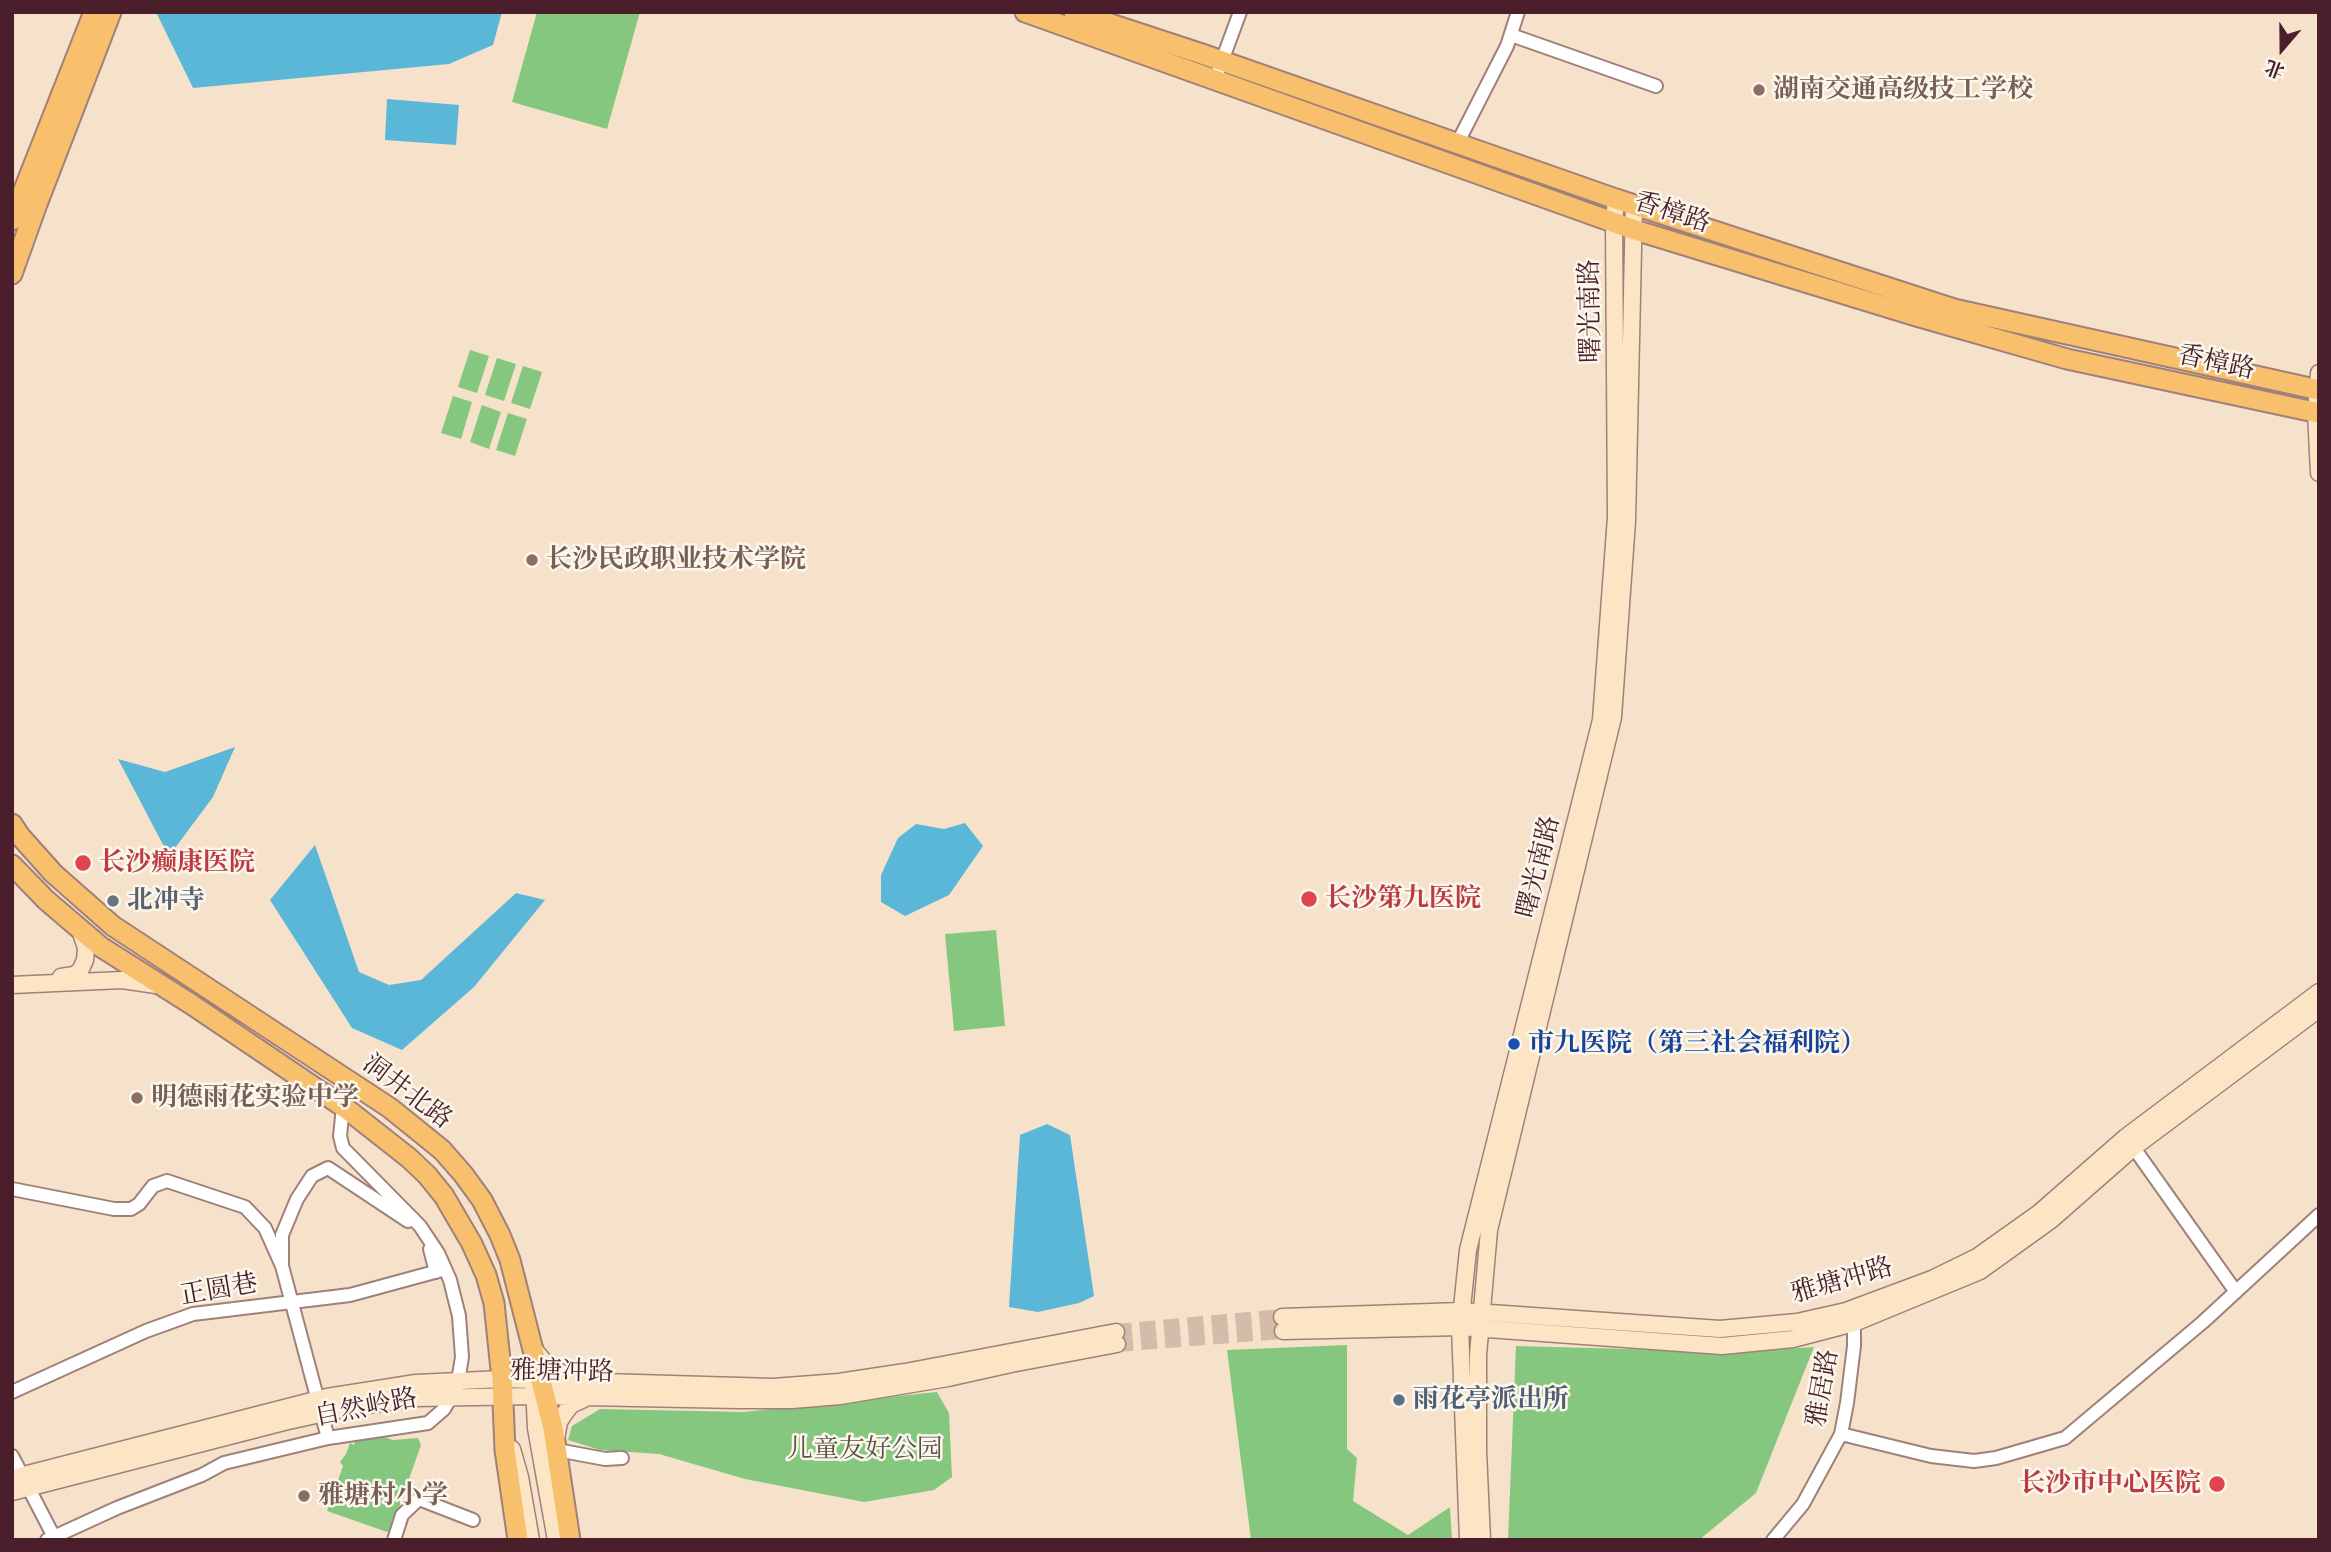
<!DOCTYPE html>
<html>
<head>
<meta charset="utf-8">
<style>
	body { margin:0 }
	#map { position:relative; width:2331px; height:1552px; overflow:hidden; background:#f6e2ca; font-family:"EB Garamond","Noto Serif SC",serif }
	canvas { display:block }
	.frame { position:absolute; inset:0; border:14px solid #4a1f2b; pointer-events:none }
	.north { position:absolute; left:2247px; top:14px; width:70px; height:70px; -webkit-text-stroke:5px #fbf7ec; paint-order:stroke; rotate:200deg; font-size:19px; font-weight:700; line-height:28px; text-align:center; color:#4a1f2b }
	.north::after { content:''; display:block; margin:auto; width:24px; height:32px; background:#4a1f2b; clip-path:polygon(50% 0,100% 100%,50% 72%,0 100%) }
</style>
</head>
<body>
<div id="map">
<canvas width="2331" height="1552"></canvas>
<div class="frame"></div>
<div class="north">北</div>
</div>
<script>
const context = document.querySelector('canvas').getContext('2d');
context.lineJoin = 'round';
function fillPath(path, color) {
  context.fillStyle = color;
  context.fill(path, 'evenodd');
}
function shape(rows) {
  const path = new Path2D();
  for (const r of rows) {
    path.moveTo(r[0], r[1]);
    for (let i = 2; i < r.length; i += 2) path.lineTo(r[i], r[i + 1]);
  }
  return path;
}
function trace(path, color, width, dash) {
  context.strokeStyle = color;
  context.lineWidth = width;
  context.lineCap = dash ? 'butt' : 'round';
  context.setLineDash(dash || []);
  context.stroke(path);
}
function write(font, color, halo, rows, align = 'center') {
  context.font = font + ' "EB Garamond","Noto Serif SC",serif';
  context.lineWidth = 5;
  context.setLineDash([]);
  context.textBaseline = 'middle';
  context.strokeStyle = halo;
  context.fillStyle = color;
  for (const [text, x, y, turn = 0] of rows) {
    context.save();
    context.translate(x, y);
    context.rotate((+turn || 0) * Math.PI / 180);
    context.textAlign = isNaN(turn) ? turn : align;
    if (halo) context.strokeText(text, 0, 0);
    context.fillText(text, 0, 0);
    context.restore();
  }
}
const green = shape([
	[537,12,640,12,607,129,512,102],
	[470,350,489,356,477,393,458,387],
	[497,358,516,364,504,401,485,395],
	[523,366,542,372,530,409,511,403],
	[453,396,472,402,461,439,441,433],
	[482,405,501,412,489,449,470,442],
	[508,413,527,419,515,456,496,450],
	[996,930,1005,1026,954,1031,945,934],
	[1347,1345,1347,1449,1357,1458,1353,1501,1408,1535,1450,1507,1452,1540,1251,1540,1227,1350],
	[1516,1346,1743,1352,1814,1347,1756,1493,1699,1540,1508,1540],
	[937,1392,949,1413,952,1477,934,1490,864,1502,745,1479,659,1454,600,1450,568,1440,572,1426,600,1409,743,1412],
	[384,1437,393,1440,418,1438,421,1445,390,1533,327,1511,343,1466,340,1462,346,1454,350,1443,354,1445,356,1439]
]);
const water = shape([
	[156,12,502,12,493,45,449,64,193,88],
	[387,99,459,105,456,145,385,140],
	[235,747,213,797,169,856,118,759,165,772],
	[965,823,983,846,949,895,905,916,881,902,881,875,898,838,916,824,944,829],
	[315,845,359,972,389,985,421,980,516,893,545,900,474,987,402,1050,352,1028,270,900],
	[1047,1124,1070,1135,1094,1296,1079,1303,1038,1312,1009,1307,1020,1135]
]);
const secondaryTunnel = shape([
	[1116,1332,1282,1317],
	[1117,1344,1283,1331]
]);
const street = shape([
	[1511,35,1656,86],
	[1215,80,1240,12],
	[1457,144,1507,46,1518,12],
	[2129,1141,2236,1292],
	[12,1189,114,1209,131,1209,139,1204,153,1186,167,1181,245,1207,265,1228,282,1266,282,1235,297,1199,312,1176,328,1168,408,1221],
	[430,1249,436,1272],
	[282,1266,328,1438],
	[12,1392,146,1331,193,1314,350,1295,442,1270],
	[1841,1434,1931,1456,1974,1461,1996,1458,2065,1438,2203,1322,2319,1215],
	[557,1450,605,1459,622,1458],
	[12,1456,54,1537],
	[47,1540,117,1508,202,1475,224,1463,328,1438,428,1423,444,1409,457,1387,462,1357,459,1316,450,1280,438,1253,420,1226,343,1148,340,1136,343,1107],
	[394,1540,402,1515,419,1499,473,1520],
	[1773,1540,1803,1504,1841,1434,1847,1403,1854,1346,1854,1323,1850,1317]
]);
const secondary = shape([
	[2319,373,2316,412,2319,473],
	[61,977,74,975,80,971,85,960,86,948,80,930],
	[12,985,122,980,156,985],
	[1282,1317,1461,1311,1720,1329,1797,1322,1846,1311,1932,1279,1977,1257,2039,1213,2126,1137,2319,992],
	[1283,1331,1460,1327,1722,1346,1793,1339,1854,1323,1980,1271,2051,1220,2133,1148,2319,1009],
	[533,1348,547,1365,572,1379],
	[534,1386,536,1428,556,1540],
	[556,1439,559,1422,564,1414,571,1405,586,1398],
	[512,1449,520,1477,531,1540],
	[12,1478,327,1397,416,1383,502,1379,773,1387,839,1382,905,1372,1116,1332],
	[12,1492,284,1422,347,1408,415,1398,535,1396,738,1400,792,1400,840,1396,948,1378,1011,1364,1117,1344],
	[1468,1540,1460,1327,1468,1250,1601,720,1616,517,1614,222,1616,199],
	[1482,1540,1478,1451,1478,1355,1489,1230,1613,717,1627,521,1634,204]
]);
const primary = shape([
	[1025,12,1635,230,1916,316,2067,359,2319,413],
	[1074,12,1202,54,1616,199,1954,309,2319,390],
	[12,220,94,12],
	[12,274,37,204,111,12],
	[12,824,20,836,53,873,113,926,390,1108,442,1150,463,1174,482,1200,500,1235,510,1260,553,1428,570,1540],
	[12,865,46,900,101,947,191,1004,348,1110,409,1158,427,1175,444,1196,472,1244,486,1275,494,1303,502,1379,505,1450,518,1540]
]);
const markers = [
	[1759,90,7,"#8d6e63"],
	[532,560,7,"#8d6e63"],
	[83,863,9,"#e0444e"],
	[1309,899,9,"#e0444e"],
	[113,901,7,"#6b7280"],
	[1514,1044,7,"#1a4fb4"],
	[137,1098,7,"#8d6e63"],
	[1399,1400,7,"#5c6f8a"],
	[2217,1484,9,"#e0444e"],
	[304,1496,7,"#8d6e63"]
];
const educationNames = [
	["湖南交通高级技工学校",1773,90],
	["长沙民政职业技术学院",546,560],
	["明德雨花实验中学",151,1098],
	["雅塘村小学",318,1496]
];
const streetNames = [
	["香樟路",1672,213,18],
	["曙光南路",1591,311,-91],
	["香樟路",2216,363,12],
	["曙光南路",1539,867,-76],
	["洞井北路",407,1092,37],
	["雅塘冲路",1842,1281,-16],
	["正圆巷",219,1290,-10],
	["雅塘冲路",562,1372,1],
	["雅居路",1823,1388,-80],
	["自然岭路",366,1408,-11]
];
const healthNames = [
	["长沙癫康医院",99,863],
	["长沙第九医院",1325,899],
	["长沙市中心医院",2201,1484,"right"]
];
const worshipNames = [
	["北冲寺",127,901]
];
const transitNames = [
	["市九医院（第三社会福利院）",1528,1044]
];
const serviceNames = [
	["雨花亭派出所",1413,1400]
];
const parkNames = [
	["儿童友好公园",865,1450]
];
fillPath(green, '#86c77f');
fillPath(water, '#5ab7d8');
trace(secondaryTunnel, '#d4bbaa', 16, [16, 8]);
trace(street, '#a0807a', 16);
trace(secondary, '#a0807a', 19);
trace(primary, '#a0807a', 23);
trace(street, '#fff', 12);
trace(secondary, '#fce5c4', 16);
trace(primary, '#f8bf6c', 19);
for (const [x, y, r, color] of markers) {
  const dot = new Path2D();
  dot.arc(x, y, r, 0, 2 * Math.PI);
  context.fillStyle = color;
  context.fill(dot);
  trace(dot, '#fbf7ec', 2.5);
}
write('bold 26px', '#785e54', '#fbf7ec', educationNames, 'left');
write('26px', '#4a1f2b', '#fbf7ec', streetNames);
write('bold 26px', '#be3a42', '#fbf7ec', healthNames, 'left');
write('bold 26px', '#5b616d', '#fbf7ec', worshipNames, 'left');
write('bold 26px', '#164399', '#fbf7ec', transitNames, 'left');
write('bold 26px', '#4e5e75', '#fbf7ec', serviceNames, 'left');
write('26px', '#5c5144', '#fbf7ec', parkNames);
</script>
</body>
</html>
